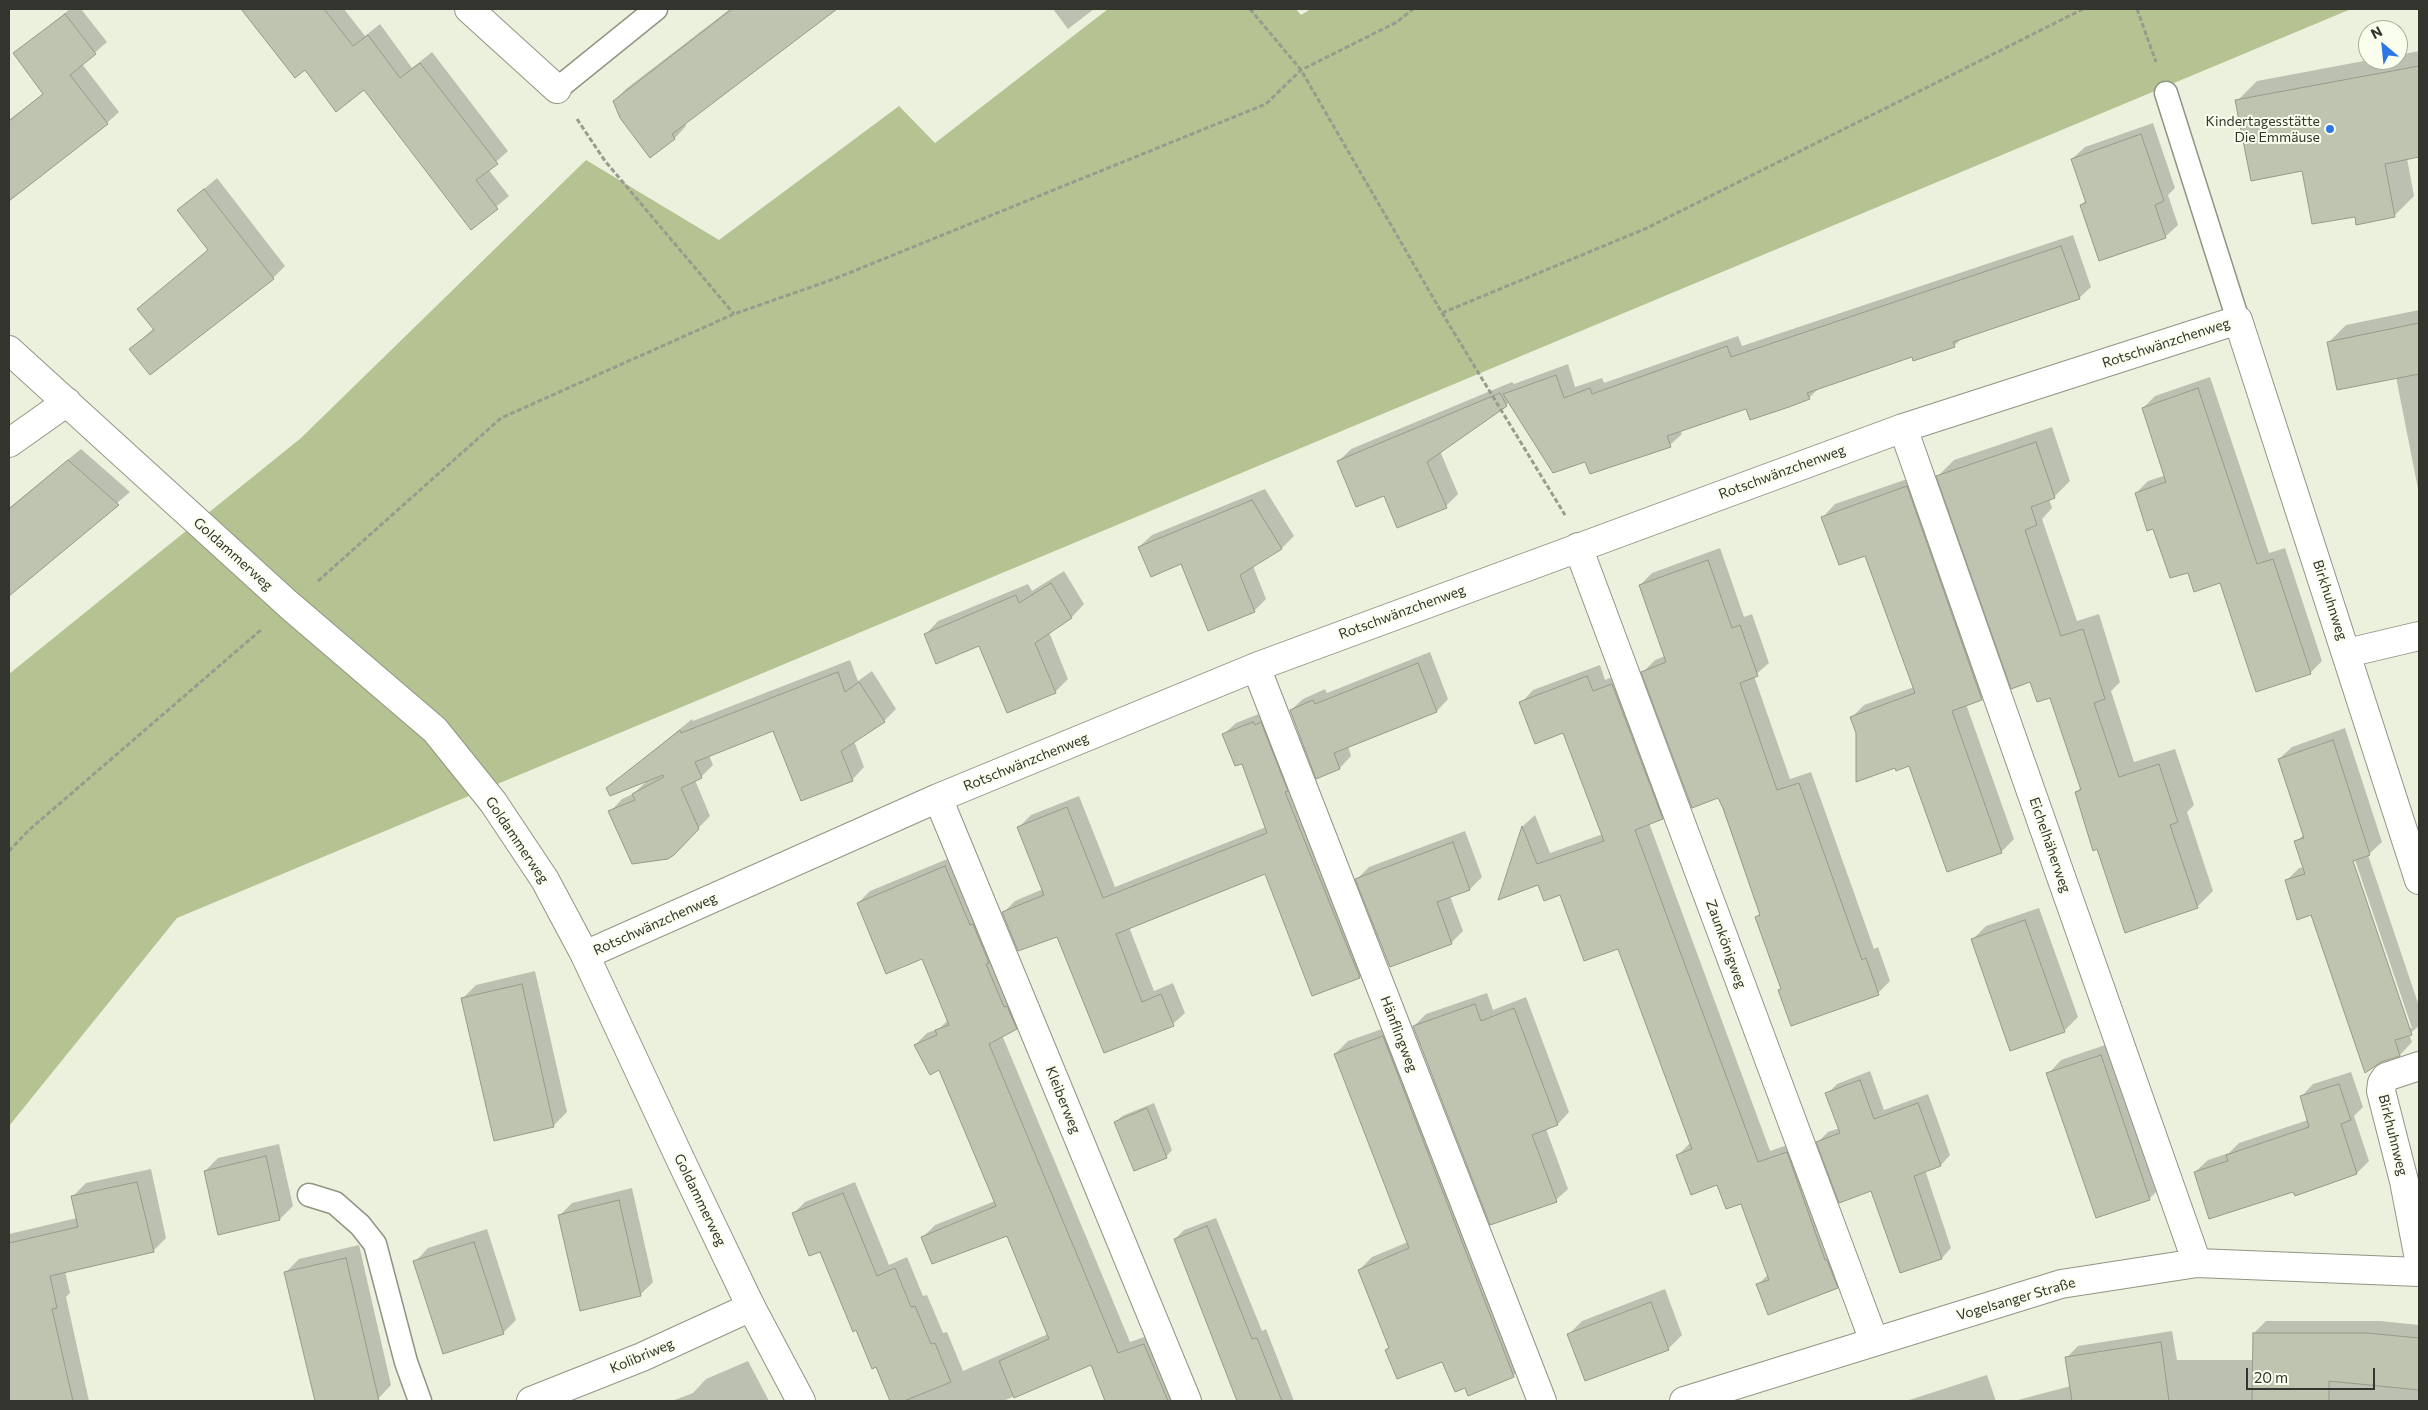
<!DOCTYPE html>
<html>
<head>
<meta charset="utf-8">
<style>
	body { margin:0 }
	#map { position:relative; width:2428px; height:1410px; overflow:hidden; background:#ecf1de; font-family:Commissioner,sans-serif }
	canvas { display:block }
	.frame { position:absolute; inset:0; border:10px solid #32342d; pointer-events:none }
	.north { position:absolute; left:2358px; top:20px; width:50px; height:50px; box-sizing:border-box; background:#f9ffec; border:1px solid #a9aea0; border-radius:50%; rotate:332deg; font-size:14px; font-weight:700; line-height:20px; text-align:center; color:#32342d }
	.north::after { content:''; display:block; margin:auto; width:18px; height:22px; background:#2c77e3; clip-path:polygon(50% 0,100% 100%,50% 72%,0 100%) }
	.scale { position:absolute; left:2246px; top:1368px; width:129px; height:22px; box-sizing:border-box; border:2px solid #32342d; border-top:0; padding-left:6px; font-size:15px; line-height:18px; white-space:nowrap; color:#32342d; -webkit-text-stroke:4px #f9ffec; paint-order:stroke }
</style>
</head>
<body>
<div id="map">
<canvas width="2428" height="1410"></canvas>
<div class="frame"></div>
<div class="north">N</div>
<div class="scale">20 m</div>
</div>
<script>
const context = document.querySelector('canvas').getContext('2d');
context.lineJoin = 'round';
function fillPath(path, color) {
  context.fillStyle = color;
  context.fill(path, 'evenodd');
}
function shape(rows) {
  const path = new Path2D();
  for (const r of rows) {
    path.moveTo(r[0], r[1]);
    for (let i = 2; i < r.length; i += 2) path.lineTo(r[i], r[i + 1]);
  }
  return path;
}
function trace(path, color, width, dash) {
  context.strokeStyle = color;
  context.lineWidth = width;
  context.lineCap = dash ? 'butt' : 'round';
  context.setLineDash(dash || []);
  context.stroke(path);
}
function write(font, color, halo, rows, align = 'center') {
  context.font = font + ' Commissioner,sans-serif';
  context.lineWidth = 4;
  context.setLineDash([]);
  context.textBaseline = 'middle';
  context.strokeStyle = halo;
  context.fillStyle = color;
  for (const [text, x, y, turn = 0] of rows) {
    context.save();
    context.translate(x, y);
    context.rotate((+turn || 0) * Math.PI / 180);
    context.textAlign = isNaN(turn) ? turn : align;
    if (halo) context.strokeText(text, 0, 0);
    context.fillText(text, 0, 0);
    context.restore();
  }
}
const green = shape([
	[1108,9,1296,9,1301,15,1311,9,2351,9,177,918,9,1126,9,674,301,438,586,160,719,240,899,106,935,143]
]);
const shadow = shape([
	[70,9,81,9,107,42,82,64,119,112,107,123,9,199,9,120,44,93,14,54],
	[243,9,344,9,365,36,380,24,412,68,432,52,508,151,488,169,509,196,471,228,364,89,305,68,295,76],
	[730,9,833,9,685,123,686,126,675,138,650,156,614,101,626,89],
	[1053,9,1094,9,1068,29],
	[2419,51,2419,156,2407,158,2414,196,2394,216,2356,215,2237,101,2257,81,2369,60,2398,60,2398,55],
	[2153,123,2175,188,2168,195,2178,225,2165,237,2081,205,2086,200,2072,159,2085,147],
	[217,178,285,266,273,278,150,373,131,349,154,328,138,309,209,249,179,210],
	[2073,235,2091,287,2079,298,1962,338,1954,346,1912,356,1820,387,1809,398,1747,407,1680,430,1682,434,1670,445,1586,460,1510,402,1440,451,1458,494,1446,506,1385,494,1339,461,1351,449,1512,382,1514,384,1568,364,1575,387,1602,378,1604,383,1738,336,1742,346],
	[2419,310,2419,494,2396,377,2328,343,2346,325],
	[2210,377,2269,553,2285,548,2322,661,2310,673,2220,582,2189,571,2154,527,2136,493,2148,481,2166,475,2143,408,2155,396],
	[2052,427,2070,481,2054,497,2049,499,2052,508,2042,519,2077,621,2099,614,2120,682,2111,691,2134,762,2175,749,2194,805,2187,812,2213,891,2197,907,2098,848,2076,792,2081,787,2051,696,2031,680,1938,476,1954,460],
	[81,449,130,492,9,595,9,508],
	[1919,475,1994,686,1981,699,1966,704,2014,839,2001,852,1909,765,1858,733,1852,717,1864,705,1914,687,1866,554,1823,517,1835,504],
	[1265,489,1294,536,1282,548,1253,566,1266,599,1254,611,1182,563,1139,547,1152,535],
	[1720,548,1744,617,1752,614,1769,663,1754,676,1790,779,1811,772,1874,949,1878,947,1890,981,1878,993,1782,988,1756,917,1760,913,1718,796,1643,672,1655,660,1665,656,1640,585,1652,573],
	[1064,571,1084,604,1072,617,1049,632,1068,679,1055,692,980,644,926,634,938,621,1028,584,1032,591],
	[1430,652,1448,699,1437,711,1348,746,1351,756,1340,768,1317,777,1291,710,1303,699,1325,689,1327,693],
	[850,660,858,681,872,671,896,709,884,721,854,741,864,767,852,780,774,729,709,755,713,765,701,777,695,780,710,816,686,841,610,812,622,799,633,794,648,780,607,789,692,719,693,721],
	[1600,665,1605,680,1624,672,1674,806,1662,818,1649,823,1770,1151,1799,1141,1849,1275,1835,1289,1769,1314,1758,1284,1769,1274,1742,1202,1678,1155,1691,1142,1619,948,1561,893,1539,884,1500,898,1523,826,1535,815,1550,853,1603,834,1564,732,1521,703,1533,690],
	[1266,711,1372,965,1360,977,1313,995,1266,873,1129,927,1154,991,1173,983,1185,1013,1173,1024,1105,1051,1058,935,1004,912,1015,901,1043,889,1019,827,1031,815,1079,796,1115,887,1266,827,1242,762,1224,734,1236,723],
	[2345,728,2382,842,2368,855,2419,1006,2419,1026,2409,1034,2412,1042,2400,1055,2380,1061,2312,914,2286,881,2299,868,2304,867,2296,842,2304,834,2279,759,2292,747],
	[2353,854,2412,1028,2409,1028,2350,855],
	[1465,831,1482,877,1470,889,1450,896,1463,931,1451,943,1357,879,1369,867],
	[957,855,1028,1016,1016,1028,1002,1035,1130,1342,1156,1333,1184,1401,1106,1401,1092,1364,1003,1401,892,1401,820,1251,793,1214,805,1202,855,1182,889,1265,907,1257,923,1296,927,1295,943,1333,947,1332,963,1371,1048,1334,1007,1235,923,1237,935,1225,995,1201,940,1069,915,1045,927,1033,940,1028,948,1020,923,958,858,903,870,891],
	[2039,908,2078,1017,2064,1031,1972,940,1986,926],
	[535,971,567,1112,554,1125,463,998,476,985],
	[1487,993,1493,1010,1526,997,1569,1112,1558,1124,1546,1129,1568,1189,1556,1200,1414,1026,1426,1014],
	[1396,1024,1526,1363,1513,1376,1465,1387,1443,1361,1387,1350,1390,1347,1359,1270,1372,1257,1408,1242,1335,1054,1348,1041],
	[2114,1042,2163,1185,2149,1199,2048,1074,2061,1060],
	[1870,1071,1884,1110,1928,1094,1950,1155,1941,1165,1925,1170,1951,1248,1942,1258,1900,1272,1872,1190,1818,1142,1828,1132,1840,1128,1827,1094,1837,1084],
	[2351,1072,2363,1107,2354,1116,2369,1161,2357,1173,2294,1190,2195,1172,2208,1160,2229,1153,2239,1143,2308,1120,2301,1097,2313,1084],
	[1154,1103,1172,1150,1166,1157,1116,1122,1122,1116],
	[279,1144,293,1206,280,1219,205,1171,218,1158],
	[151,1169,166,1238,153,1251,65,1271,70,1293,66,1297,89,1401,10,1401,9,1234,77,1218,72,1197,86,1183],
	[632,1188,653,1282,640,1295,560,1215,572,1203],
	[1216,1218,1262,1331,1266,1329,1294,1401,1238,1401,1175,1239,1184,1230],
	[487,1229,516,1320,503,1333,415,1262,428,1248],
	[359,1245,391,1385,378,1399,367,1401,316,1401,286,1272,299,1259],
	[1665,1289,1682,1335,1668,1349,1569,1334,1582,1321],
	[2266,1321,2380,1321,2419,1325,2419,1401,2014,1401,2071,1386,2066,1358,2078,1346,2172,1331,2177,1360,2254,1360,2254,1333],
	[748,1361,769,1401,672,1401,693,1393,706,1379],
	[1987,1375,1996,1401,1906,1401]
]);
const building = shape([
	[241,9,324,9,353,46,368,35,400,78,420,63,498,164,476,180,498,209,471,230,364,90,336,112,305,70,295,78,241,9],
	[732,9,837,9,672,134,675,139,650,158,620,118,613,101,732,9],
	[65,14,96,54,70,75,108,124,9,201,9,121,43,94,13,53,65,14],
	[2419,66,2419,157,2385,164,2395,217,2356,225,2355,217,2312,224,2302,171,2251,181,2235,100,2419,66],
	[2141,134,2164,201,2155,205,2166,238,2099,261,2080,205,2086,203,2071,159,2141,134],
	[204,189,274,279,150,375,129,349,154,330,137,309,208,250,177,210,204,189],
	[2061,246,2080,299,1953,342,1955,347,1913,361,1912,357,1807,393,1810,399,1789,407,1750,420,1746,409,1667,436,1671,447,1590,474,1585,462,1553,473,1503,394,1556,375,1564,398,1590,388,1592,394,1727,346,1731,357,2061,246],
	[2419,323,2419,374,2337,390,2327,342,2419,323],
	[2198,388,2257,564,2273,559,2311,674,2256,692,2220,583,2194,592,2188,573,2170,578,2153,529,2147,531,2135,493,2166,482,2142,408,2198,388],
	[1500,393,1507,406,1427,462,1447,508,1397,528,1384,496,1356,507,1337,461,1500,393],
	[2036,442,2055,498,2031,507,2037,525,2025,530,2061,636,2083,629,2105,699,2094,703,2119,777,2159,764,2178,822,2170,825,2198,908,2125,933,2097,849,2093,851,2075,792,2081,790,2050,698,2037,702,2030,682,2011,689,1936,476,2036,442],
	[68,460,119,505,9,596,9,509,68,460],
	[1907,486,1982,700,1952,711,2002,853,1947,872,1909,766,1896,771,1895,768,1856,782,1856,733,1850,717,1915,693,1865,556,1839,565,1821,517,1907,486],
	[1252,500,1282,549,1240,575,1255,612,1208,631,1181,564,1151,577,1138,547,1252,500],
	[1708,560,1732,628,1740,625,1758,676,1740,683,1777,790,1799,783,1862,960,1866,958,1879,995,1791,1026,1778,990,1781,989,1755,917,1760,915,1723,808,1718,798,1692,808,1641,672,1666,662,1639,585,1708,560],
	[1051,583,1072,618,1035,643,1056,693,1007,713,979,646,936,664,924,634,1016,595,1019,603,1051,583],
	[1418,663,1437,712,1334,753,1340,769,1316,779,1290,710,1313,700,1315,704,1418,663],
	[838,672,845,692,859,682,885,722,841,751,853,781,801,801,773,731,695,762,702,778,681,788,699,829,674,855,668,859,632,864,608,811,635,800,632,794,664,777,663,775,610,796,606,788,680,730,681,733,838,672],
	[1587,676,1593,691,1612,684,1663,819,1635,830,1758,1162,1787,1152,1825,1260,1827,1260,1838,1288,1768,1315,1756,1284,1769,1280,1741,1204,1726,1209,1717,1185,1691,1195,1676,1155,1692,1149,1618,949,1584,961,1560,895,1544,901,1538,885,1498,900,1522,826,1537,864,1604,841,1563,733,1535,744,1519,702,1587,676],
	[1253,722,1255,725,1261,722,1288,791,1285,792,1360,978,1312,996,1265,874,1116,934,1142,1002,1161,994,1174,1026,1104,1053,1057,937,1018,951,1002,912,1044,895,1017,827,1067,807,1103,898,1267,833,1242,764,1235,766,1222,734,1253,722],
	[2333,740,2370,855,2353,861,2412,1035,2395,1040,2400,1056,2381,1062,2365,1073,2311,915,2297,920,2285,880,2305,874,2294,841,2304,838,2278,759,2333,740],
	[1453,842,1470,890,1437,902,1452,944,1390,967,1355,879,1453,842],
	[945,866,970,925,973,924,989,963,986,964,1004,1007,1007,1006,1017,1029,989,1044,1118,1353,1144,1344,1168,1401,1105,1401,1091,1365,1014,1398,999,1361,1049,1339,1007,1236,932,1264,921,1237,996,1206,939,1070,930,1075,914,1045,937,1035,935,1030,949,1025,922,959,886,974,857,903,945,866],
	[2025,920,2065,1032,2010,1051,1971,939,2025,920],
	[522,984,554,1127,494,1141,461,998,522,984],
	[1475,1004,1481,1021,1514,1008,1558,1125,1532,1135,1557,1202,1490,1225,1413,1026,1475,1004],
	[1383,1036,1514,1377,1468,1396,1465,1388,1455,1392,1442,1362,1397,1379,1385,1350,1389,1348,1358,1270,1409,1248,1334,1054,1383,1036],
	[2101,1055,2150,1200,2096,1218,2046,1073,2101,1055],
	[1860,1080,1874,1119,1918,1103,1941,1166,1914,1176,1942,1259,1900,1273,1871,1191,1839,1203,1816,1142,1840,1133,1825,1093,1860,1080],
	[2339,1084,2351,1120,2341,1124,2357,1174,2295,1196,2293,1192,2209,1219,2194,1172,2228,1161,2226,1155,2309,1127,2300,1096,2339,1084],
	[1147,1108,1167,1158,1134,1171,1114,1122,1147,1108],
	[266,1156,280,1220,218,1235,204,1171,266,1156],
	[137,1182,154,1252,50,1276,57,1308,52,1309,73,1401,9,1401,9,1243,78,1227,71,1196,137,1182],
	[843,1193,877,1276,895,1268,911,1307,915,1306,931,1344,935,1343,951,1382,904,1401,890,1401,876,1367,872,1369,856,1330,853,1332,820,1252,809,1256,792,1213,843,1193],
	[619,1200,641,1296,580,1311,558,1215,619,1200],
	[1207,1226,1252,1339,1257,1338,1282,1401,1237,1401,1174,1239,1207,1226],
	[474,1242,504,1334,443,1354,413,1261,474,1242],
	[346,1258,357,1306,379,1401,315,1401,284,1272,346,1258],
	[1651,1302,1669,1350,1585,1381,1567,1334,1651,1302],
	[2253,1333,2367,1333,2419,1338,2419,1390,2329,1381,2329,1401,2252,1401,2253,1333],
	[2161,1342,2169,1401,2072,1401,2065,1357,2161,1342]
]);
const path = shape([
	[1250,9,1301,70,1442,313,1565,515],
	[2137,9,2156,62],
	[577,119,605,161,734,314],
	[1442,313,1647,228,2083,9],
	[318,581,501,418,734,314,834,279,1266,104,1301,70,1397,22,1413,9],
	[9,851,29,830,262,629]
]);
const service = shape([
	[557,89,656,9],
	[2166,93,2238,320],
	[309,1195,335,1203,360,1225,375,1244,406,1362,420,1401]
]);
const minor = shape([
	[469,9,557,89],
	[1903,428,2197,1263],
	[9,443,67,402],
	[1578,547,1874,1341],
	[2347,653,2419,636],
	[1256,667,1542,1401],
	[938,798,1187,1401],
	[585,955,938,798,1256,667,1903,428,2238,320,2419,880],
	[2419,1066,2386,1077,2382,1083,2381,1091,2404,1181,2419,1259],
	[531,1401,642,1357,751,1307]
]);
const tertiary = shape([
	[9,350,289,605,435,730,493,802,545,880,585,955,683,1165,751,1307,801,1401],
	[1684,1401,2061,1284,2197,1263,2419,1272]
]);
const markers = [
	[2330,129,5,"#2c77e3"]
];
const poiNames = [
	["Kindertagesstätte",2320,121],
	["Die Emmäuse",2320,137]
];
const streetNames = [
	["Rotschwänzchenweg",2166,343,-18],
	["Rotschwänzchenweg",1782,472,-20],
	["Goldammerweg",233,554,42],
	["Birkhuhnweg",2330,600,72],
	["Rotschwänzchenweg",1402,612,-20],
	["Rotschwänzchenweg",1026,762,-22],
	["Goldammerweg",517,840,56],
	["Eichelhäherweg",2050,845,71],
	["Rotschwänzchenweg",655,924,-24],
	["Zaunkönigweg",1726,944,70],
	["Hänflingweg",1399,1034,69],
	["Kleiberweg",1063,1100,68],
	["Birkhuhnweg",2393,1135,76],
	["Goldammerweg",700,1200,64],
	["Vogelsanger Straße",2016,1299,-16],
	["Kolibriweg",642,1356,-23]
];
fillPath(green, '#b5c291');
fillPath(shadow, '#0003');
fillPath(building, '#bfc4b1');
trace(building, '#959a89', 1);
trace(service, '#909583', 25);
trace(minor, '#909583', 30);
trace(tertiary, '#909583', 30);
trace(path, '#989b8e', 3, [5, 2.5]);
trace(service, '#fff', 22);
trace(minor, '#fff', 28);
trace(tertiary, '#fff', 28);
for (const [x, y, r, color] of markers) {
  const dot = new Path2D();
  dot.arc(x, y, r, 0, 2 * Math.PI);
  context.fillStyle = color;
  context.fill(dot);
  trace(dot, '#f9ffec', 2);
}
write('14px', '#32342d', '#f9ffec', poiNames, 'right');
write('14px', '#32342d', '#f9ffec', streetNames);
</script>
</body>
</html>
